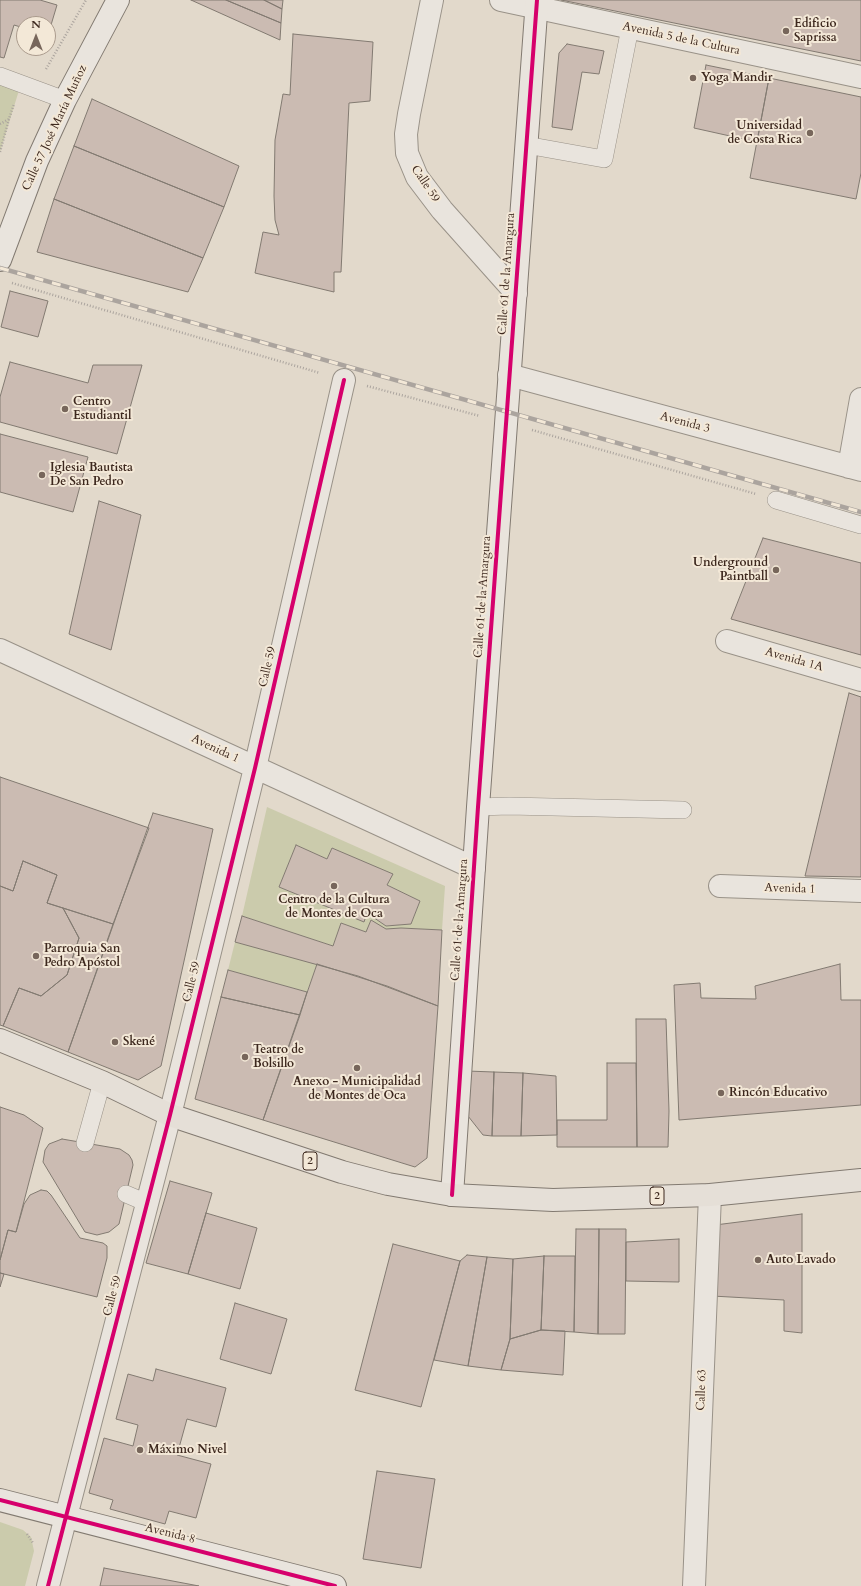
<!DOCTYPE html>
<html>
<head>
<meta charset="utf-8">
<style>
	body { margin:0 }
	#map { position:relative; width:861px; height:1586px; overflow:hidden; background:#e2d9cb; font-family:Cardo,serif }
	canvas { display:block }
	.north { position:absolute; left:16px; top:16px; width:40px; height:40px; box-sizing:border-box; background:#f3e8d7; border:1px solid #aa9b8d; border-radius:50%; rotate:0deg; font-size:11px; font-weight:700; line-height:16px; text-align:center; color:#3d281e }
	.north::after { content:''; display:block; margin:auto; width:14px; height:18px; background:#77665b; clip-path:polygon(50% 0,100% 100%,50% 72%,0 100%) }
</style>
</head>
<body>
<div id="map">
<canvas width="861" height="1586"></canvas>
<div class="north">N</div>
</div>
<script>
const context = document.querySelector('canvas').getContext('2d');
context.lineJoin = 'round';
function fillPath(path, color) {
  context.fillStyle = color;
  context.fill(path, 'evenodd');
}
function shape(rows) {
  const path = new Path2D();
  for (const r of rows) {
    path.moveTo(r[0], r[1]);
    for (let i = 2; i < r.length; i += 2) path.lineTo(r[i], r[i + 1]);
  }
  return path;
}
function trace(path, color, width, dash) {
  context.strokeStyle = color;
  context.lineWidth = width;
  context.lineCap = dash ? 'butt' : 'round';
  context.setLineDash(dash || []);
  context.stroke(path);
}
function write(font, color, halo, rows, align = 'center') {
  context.font = font + ' Cardo,serif';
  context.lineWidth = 4;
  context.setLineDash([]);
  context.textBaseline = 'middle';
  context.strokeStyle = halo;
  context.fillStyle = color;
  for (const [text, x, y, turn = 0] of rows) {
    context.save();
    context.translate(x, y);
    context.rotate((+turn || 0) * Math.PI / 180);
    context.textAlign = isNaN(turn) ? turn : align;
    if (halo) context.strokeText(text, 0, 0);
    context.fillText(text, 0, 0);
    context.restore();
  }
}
const green = shape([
	[0,81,20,87,0,152],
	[267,807,445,886,442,930,401,928,366,932,341,923,333,946,242,916],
	[296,845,327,859,332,848,392,874,387,885,420,901,411,924,386,926,367,913,364,922,279,887],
	[235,942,317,964,307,992,228,970],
	[0,1522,23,1530,31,1537,34,1551,25,1586,0,1586]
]);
const building = shape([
	[0,0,40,0,57,5,48,35,48,24,24,24,24,28,14,25,4,58,0,57,0,0],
	[191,0,226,0,281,23,280,40,191,0],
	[226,0,264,0,282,9,281,23,226,0],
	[264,0,283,0,282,9,264,0],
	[561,0,861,0,861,61,561,0],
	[293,34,373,42,370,101,349,103,341,272,334,272,334,292,255,273,263,232,279,235,275,220,274,196,275,140,283,94,290,95,293,34],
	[567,44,604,51,599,74,582,72,572,130,552,127,559,53,567,44],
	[706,65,769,78,757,142,694,128,706,65],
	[769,78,861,97,861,173,856,199,750,178,769,78],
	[92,99,239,166,224,207,74,146,92,99],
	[74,146,224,207,203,258,54,199,74,146],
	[54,199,203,258,188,292,37,252,54,199],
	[10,291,48,301,38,337,1,327,10,291],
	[10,362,88,383,93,365,142,365,117,454,0,422,0,397,10,362],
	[0,434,88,457,73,512,0,492,0,434],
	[99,501,141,515,111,650,69,634,99,501],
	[763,538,861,563,861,655,731,619,763,538],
	[849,693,861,697,861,877,805,876,849,693],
	[0,777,149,828,113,924,47,903,57,875,23,861,13,891,0,886,0,777],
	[153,813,213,829,161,1066,138,1080,68,1052,153,813],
	[296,845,327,859,332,848,393,874,387,885,420,901,411,924,386,926,367,913,364,922,279,887,296,845],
	[23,861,57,875,47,903,63,908,79,938,67,975,41,996,19,988,3,1026,0,1025,0,886,13,891,23,861],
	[63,908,113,924,68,1052,3,1026,19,988,41,996,67,975,79,938,63,908],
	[242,916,333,946,341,923,366,932,371,920,386,929,401,928,442,930,438,1006,358,976,235,942,242,916],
	[317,964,387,986,438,1006,427,1158,415,1167,263,1120,317,964],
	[840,964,841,1000,861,1000,861,1105,679,1120,674,985,700,983,701,998,756,999,755,986,840,964],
	[228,970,307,992,300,1015,221,997,228,970],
	[221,997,300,1015,263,1120,195,1099,221,997],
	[636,1019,666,1019,669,1111,668,1147,637,1147,636,1019],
	[607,1063,636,1063,637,1147,557,1147,557,1120,607,1120,607,1063],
	[467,1071,494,1072,492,1136,483,1135,468,1116,467,1071],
	[494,1072,523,1073,521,1136,492,1136,494,1072],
	[523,1073,556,1076,557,1135,521,1136,523,1073],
	[0,1107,24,1115,43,1128,16,1232,8,1230,0,1260,0,1107],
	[62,1139,120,1149,129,1155,132,1160,133,1165,119,1224,109,1232,97,1235,85,1232,43,1162,45,1150,49,1144,62,1139],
	[170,1181,212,1193,188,1274,146,1263,170,1181],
	[41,1190,47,1191,51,1195,80,1238,103,1243,107,1246,107,1258,97,1297,0,1273,0,1260,8,1230,16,1232,24,1204,30,1195,41,1190],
	[206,1213,257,1228,240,1289,188,1274,206,1213],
	[802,1214,802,1333,784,1331,784,1300,712,1296,715,1225,802,1214],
	[576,1229,599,1229,598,1334,574,1332,576,1229],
	[599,1229,626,1229,625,1334,598,1334,599,1229],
	[679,1239,679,1282,626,1281,626,1242,679,1239],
	[393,1244,460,1261,421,1407,355,1390,393,1244],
	[467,1255,487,1257,468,1366,434,1360,460,1261,467,1255],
	[544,1256,575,1256,574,1332,541,1330,544,1256],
	[544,1256,541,1330,510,1339,513,1259,544,1256],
	[487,1257,513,1259,510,1339,501,1370,468,1366,487,1257],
	[0,1273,4,1274,0,1287,0,1273],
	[235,1303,287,1319,271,1374,220,1359,235,1303],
	[541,1330,565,1331,563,1375,501,1370,510,1339,541,1330],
	[156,1369,226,1388,216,1427,187,1419,177,1455,211,1464,196,1518,169,1511,165,1524,110,1509,113,1500,89,1493,104,1438,133,1446,138,1425,116,1419,128,1374,153,1381,156,1369],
	[377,1471,435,1479,421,1568,363,1559,377,1471],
	[104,1568,199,1586,100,1586,104,1568]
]);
const path = shape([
	[46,69,86,0],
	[0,124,9,119,14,104],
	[0,152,9,119],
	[12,283,320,373],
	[367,386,480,416],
	[532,430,756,494],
	[27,1534,33,1543]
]);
const lane = shape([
	[0,76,65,100],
	[526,145,604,159,630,28],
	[776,500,861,525],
	[478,807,509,806,683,810],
	[85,1143,102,1082],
	[126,1194,147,1203]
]);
const street = shape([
	[432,0,409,114,406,134,407,153,417,177,442,210,516,293],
	[501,0,861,77],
	[509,375,861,470],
	[849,467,861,399],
	[727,641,861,680],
	[0,650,474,868],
	[720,886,861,891],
	[48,1586,170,1115,255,768,344,380],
	[694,1586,710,1195]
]);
const secondary = shape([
	[0,260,37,161,65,100,118,0],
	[452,1195,478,807,537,0],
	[0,1500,335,1586]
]);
const highway = shape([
	[0,1040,102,1082,170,1115,342,1172,388,1184,452,1195,553,1200,710,1195,861,1180]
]);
const rail = shape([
	[0,268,861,512]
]);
const cycleway = shape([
	[452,1195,478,807,537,0],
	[0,1500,335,1586],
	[48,1586,170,1115,255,768,344,380]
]);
const markers = [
	[786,31,4,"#77665b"],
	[693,78,4,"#77665b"],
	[810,133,4,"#77665b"],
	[65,409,4,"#77665b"],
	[42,475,4,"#77665b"],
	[776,570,4,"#77665b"],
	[334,886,4,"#77665b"],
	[36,956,4,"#77665b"],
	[115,1042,4,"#77665b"],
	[245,1057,4,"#77665b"],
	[357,1068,4,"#77665b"],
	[721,1093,4,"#77665b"],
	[758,1260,4,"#77665b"],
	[140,1450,4,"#77665b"]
];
const shields = [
	[310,1161,14],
	[657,1196,14]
];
const shieldNames = [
	["2",310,1161],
	["2",657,1196]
];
const poiNames = [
	["Edificio",794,24],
	["Saprissa",794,38],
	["Yoga Mandir",701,78],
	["Universidad",802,126,"right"],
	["de Costa Rica",802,140,"right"],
	["Centro",73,402],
	["Estudiantil",73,416],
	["Iglesia Bautista",50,468],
	["De San Pedro",50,482],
	["Underground",768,563,"right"],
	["Paintball",768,577,"right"],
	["Centro de la Cultura",334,900,"center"],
	["de Montes de Oca",334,914,"center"],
	["Parroquia San",44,949],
	["Pedro Apóstol",44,963],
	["Skené",123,1042],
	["Teatro de",253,1050],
	["Bolsillo",253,1064],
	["Anexo - Municipalidad",357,1082,"center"],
	["de Montes de Oca",357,1096,"center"],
	["Rincón Educativo",729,1093],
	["Auto Lavado",766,1260],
	["Máximo Nivel",148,1450]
];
const streetNames = [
	["Avenida 5 de la Cultura",681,39,12],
	["Calle 57 José María Muñoz",55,128,-65],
	["Calle 59",425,184,56],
	["Calle 61 de la Amargura",507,274,-86],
	["Avenida 3",685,423,15],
	["Calle 61 de la Amargura",483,597,-86],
	["Avenida 1A",794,660,16],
	["Calle 59",268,667,-77],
	["Avenida 1",215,749,25],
	["Avenida 1",790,889,2],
	["Calle 61 de la Amargura",460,920,-86],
	["Calle 59",192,982,-76],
	["Calle 59",113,1296,-75],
	["Calle 63",702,1390,-88],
	["Avenida 8",170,1534,14]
];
fillPath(green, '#cbcbac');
fillPath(building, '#cbbbb2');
trace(building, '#827a71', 1);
trace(lane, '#999288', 18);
trace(street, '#999288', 24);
trace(secondary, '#827a71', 24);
trace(highway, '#827a71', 24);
trace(path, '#aba49e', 2.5, [1, 2]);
trace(lane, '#e9e4dd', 17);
trace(street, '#e9e4dd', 22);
trace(secondary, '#e9e4dd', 22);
trace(highway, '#e5dfd7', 22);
trace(rail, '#aba49e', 4.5);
trace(rail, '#f3e8d7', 3, [9]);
trace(cycleway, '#d6006c', 4);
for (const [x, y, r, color] of markers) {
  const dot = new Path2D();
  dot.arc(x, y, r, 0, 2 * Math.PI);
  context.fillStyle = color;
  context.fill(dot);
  trace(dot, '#f3e8d7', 1.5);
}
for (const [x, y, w] of shields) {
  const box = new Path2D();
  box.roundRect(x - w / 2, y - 9, w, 18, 3);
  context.fillStyle = '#f3e8d7';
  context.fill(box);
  trace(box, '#3d281e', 1);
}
write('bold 11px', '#3d281e', null, shieldNames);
write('bold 12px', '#3d281e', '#f3e8d7', poiNames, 'left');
write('12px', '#3d281e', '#f3e8d7', streetNames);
</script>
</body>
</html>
